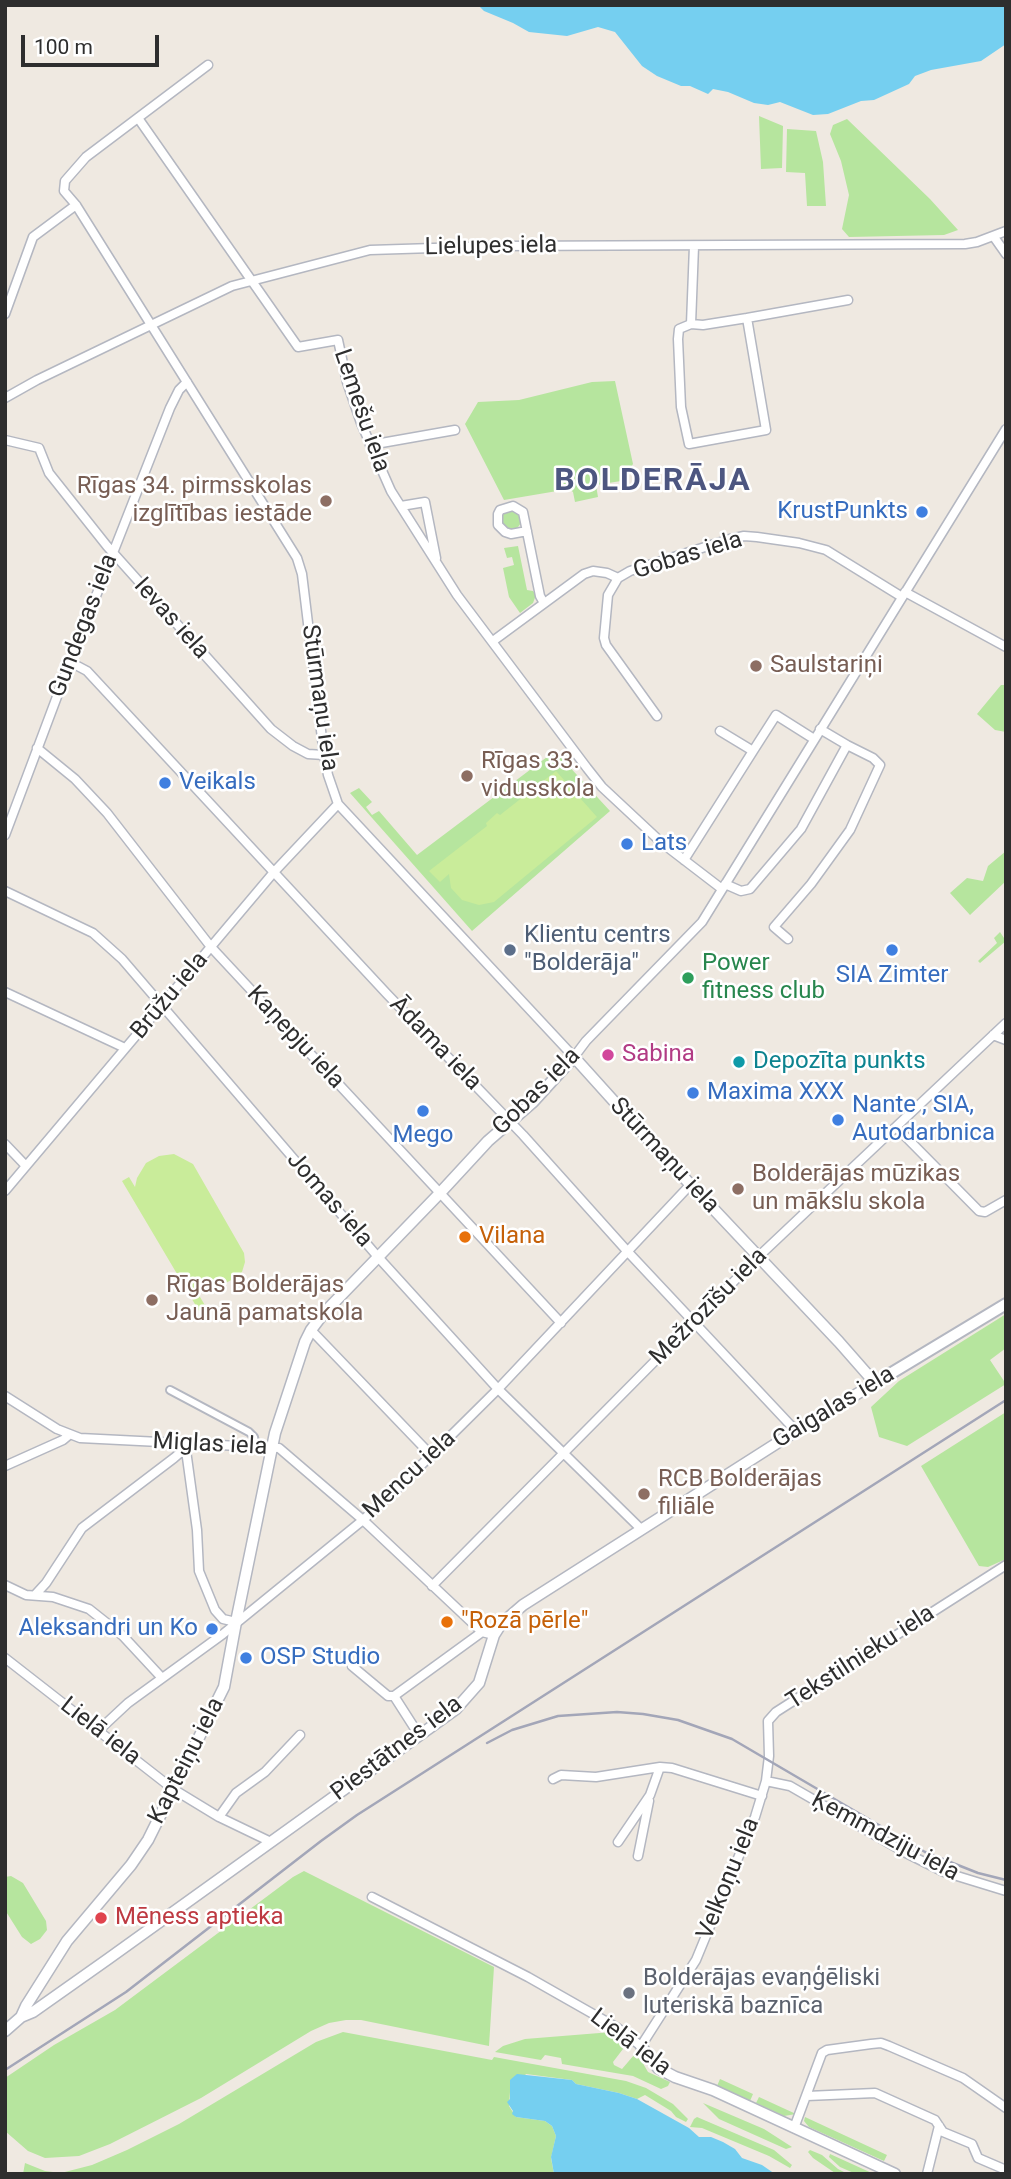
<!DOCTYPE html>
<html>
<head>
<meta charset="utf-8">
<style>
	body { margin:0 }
	#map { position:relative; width:1011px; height:2179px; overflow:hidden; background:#efe9e1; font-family:Roboto,sans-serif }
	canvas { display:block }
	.frame { position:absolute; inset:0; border:7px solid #2e2e2e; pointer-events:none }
	.scale { position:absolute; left:21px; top:35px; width:138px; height:32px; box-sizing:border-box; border:4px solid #2e2e2e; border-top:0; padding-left:9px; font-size:21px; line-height:24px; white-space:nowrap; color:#2e2e2e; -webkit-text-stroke:5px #fff; paint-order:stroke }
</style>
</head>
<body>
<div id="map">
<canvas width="1011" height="2179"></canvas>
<div class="frame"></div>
<div class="scale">100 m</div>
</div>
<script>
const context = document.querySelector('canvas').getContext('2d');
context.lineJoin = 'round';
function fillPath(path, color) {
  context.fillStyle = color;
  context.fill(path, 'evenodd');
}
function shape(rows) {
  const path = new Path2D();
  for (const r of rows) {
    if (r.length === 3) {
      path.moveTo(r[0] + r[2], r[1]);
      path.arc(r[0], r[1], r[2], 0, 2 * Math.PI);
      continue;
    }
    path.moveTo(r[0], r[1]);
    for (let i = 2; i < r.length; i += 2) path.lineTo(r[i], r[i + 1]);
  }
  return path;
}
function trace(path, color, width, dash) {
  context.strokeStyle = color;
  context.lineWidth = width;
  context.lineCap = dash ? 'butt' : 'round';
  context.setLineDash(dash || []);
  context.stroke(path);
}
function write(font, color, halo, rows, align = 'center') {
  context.font = font + ' Roboto,sans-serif';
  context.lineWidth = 5;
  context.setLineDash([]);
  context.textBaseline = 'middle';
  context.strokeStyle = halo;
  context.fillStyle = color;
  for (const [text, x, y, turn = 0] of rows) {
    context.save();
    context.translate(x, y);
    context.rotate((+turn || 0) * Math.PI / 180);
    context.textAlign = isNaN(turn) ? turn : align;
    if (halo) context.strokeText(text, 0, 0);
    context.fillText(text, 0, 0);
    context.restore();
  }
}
const green = shape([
	[759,116,783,126,782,168,761,169],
	[847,119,930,199,958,230,944,235,849,237,842,229,849,195,841,161,830,134,833,125],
	[787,129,816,131,823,162,826,206,807,206,805,173,786,172],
	[615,381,633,464,621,481,596,485,598,497,575,502,573,492,569,489,504,500,465,424,478,402,519,400,592,382],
	[511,520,10],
	[518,546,527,590,533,591,536,595,533,603,520,613,509,597,503,568,514,565,512,557,507,558,504,548],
	[1001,685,1006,685,1006,732,995,730,977,714],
	[555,751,610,811,472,931,350,793,359,788,372,802,366,807,372,815,379,811,417,855],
	[1006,851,1006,881,970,915,950,893,967,878,983,881,988,866],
	[1000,932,1006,941,980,963,978,961,997,943,994,938],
	[1006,1314,1006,1348,990,1360,1006,1384,907,1446,879,1437,871,1407,899,1381],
	[1006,1412,1006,1559,988,1567,979,1566,921,1466],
	[304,1871,494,1967,489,2046,361,2020,346,2020,329,2023,311,2031,201,2098,110,2144,79,2156,45,2158,28,2151,5,2131,5,2078,54,2045,115,2010,293,1877],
	[11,1876,23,1883,46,1921,47,1930,40,1939,31,1944,22,1937,5,1910,5,1877],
	[343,2032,492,2060,494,2057,626,2081,646,2088,673,2104,688,2119,686,2122,676,2117,671,2111,645,2095,637,2099,619,2093,576,2084,572,2080,526,2074,510,2092,509,2106,516,2117,545,2121,552,2126,556,2136,551,2158,554,2174,23,2174,25,2163,45,2171,61,2173,92,2165,127,2150,179,2124,316,2042],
	[612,2032,619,2039,623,2049,613,2062,614,2065,622,2069,634,2055,641,2060,648,2072,670,2082,668,2086,661,2089,633,2076,562,2064,561,2058,545,2055,541,2060,495,2052,503,2046,525,2039],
	[720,2079,753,2094,750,2101,717,2086],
	[759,2097,796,2114,784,2116,756,2103],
	[703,2103,764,2129,792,2147,786,2149,719,2119],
	[697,2117,774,2150,792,2165,790,2168,769,2156,702,2128,690,2127,694,2119],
	[805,2117,887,2155,884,2161,809,2127,804,2121],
	[810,2150,822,2155,838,2169,848,2174,835,2173,813,2158,808,2152],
	[830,2154,874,2174,856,2174,840,2167,829,2157]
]);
const pitch = shape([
	[556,771,597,817,494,902,479,905,462,900,451,888,449,874,440,882,429,871,487,826,486,823,497,813,500,815],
	[174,1154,193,1164,244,1253,245,1262,242,1272,235,1278,209,1292,197,1292,206,1307,199,1311,122,1181,129,1177,135,1187,137,1178,146,1163,159,1156]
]);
const water = shape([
	[478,5,1006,5,1006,44,981,61,931,70,915,76,909,84,874,100,861,101,828,114,813,115,780,102,768,105,754,103,728,92,713,89,708,94,690,86,681,86,657,76,642,66,615,32,598,27,567,36,529,32,513,23,484,11],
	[517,2074,572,2080,576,2084,619,2093,637,2099,689,2128,699,2137,711,2137,723,2142,735,2149,742,2158,762,2165,775,2174,554,2174,551,2157,556,2136,552,2126,545,2121,516,2117,512,2114,513,2111,507,2102,510,2099,510,2080]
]);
const pedestrian = shape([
	[170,1390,249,1432,254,1437,256,1446]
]);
const minor = shape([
	[208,65,86,157,65,181,64,191,76,205,297,558,302,574,324,755,328,775,338,804,574,1057,586,1041,702,922,1006,429],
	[138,118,298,347,338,340,347,382,361,423,391,491,457,595,587,768,602,787,662,843,722,889],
	[994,237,1006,254],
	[694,246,691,324,703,325,747,318,848,300],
	[5,314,33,237,76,205],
	[691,324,679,329,678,339,681,407,689,444,766,430,747,318],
	[5,398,37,380,232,286,370,250,497,246,965,244,977,242,1006,231],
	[5,440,39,448,49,473,107,546,271,729,293,746,308,754,324,755],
	[370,445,455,430],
	[401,506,425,502,436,558],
	[527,531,511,534,505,532,498,525,498,514,500,510,513,506,523,512,540,596,544,603],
	[905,592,1006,647],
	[493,641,584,574,593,571,607,573,618,578],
	[70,662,87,671,387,994,523,1135,628,1252,796,1431],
	[657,716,606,645,604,638,608,595,618,578,630,571,730,539,744,536,757,537,799,543,826,550,902,597],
	[37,748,75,779,107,813,211,947,561,1323],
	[753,751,776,715,814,739],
	[5,835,70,662,170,408,179,390,187,382],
	[684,860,753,751,720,731],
	[725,884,741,891,750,889,801,829,847,745,820,729],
	[5,891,93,933,122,959,378,1257,498,1389,641,1529],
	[788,939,774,927,811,884,850,830,880,765,873,758,847,745],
	[5,992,125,1048],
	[993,1035,1006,1040],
	[896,1127,979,1211,985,1212,1006,1200],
	[5,1144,26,1166],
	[5,1191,274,872,338,804],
	[311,1330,432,1456],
	[5,1396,57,1429,80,1438,279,1448,363,1520,482,1632],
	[185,1443,197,1530,199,1571,215,1610,223,1619,236,1622],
	[5,1466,63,1440,69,1435],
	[5,1585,26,1595,53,1597,89,1609,123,1636,162,1678],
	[432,1586,758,1257,1006,1023],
	[35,1595,46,1583,82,1528,174,1458,181,1452,185,1443],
	[5,1658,173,1789,219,1817,271,1842],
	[352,1666,388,1696,394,1696,482,1632,494,1635],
	[394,1696,419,1735],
	[98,1731,128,1703,223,1634,363,1520,397,1489,498,1389,691,1184],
	[553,1779,561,1775,596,1777,660,1767,672,1768,762,1796],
	[766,1781,790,1786,906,1853,944,1872,1006,1891],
	[219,1817,236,1793,265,1772,300,1735],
	[618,1842,650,1795,660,1767],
	[638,1856,649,1801],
	[372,1897,528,1977,616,2027,641,2046,696,1960,755,1817,766,1781,769,1756,768,1721,776,1712,1006,1565],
	[807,2096,875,2093,935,2120,943,2132,972,2144,978,2158,1006,2170],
	[794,2128,822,2053,827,2050,871,2044,881,2043,889,2046,963,2078,1006,2108],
	[927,2174,939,2126]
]);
const tertiary = shape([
	[5,2031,21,2017,26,2006,67,1941,131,1865,148,1840,224,1687,236,1622,275,1433,305,1342,311,1330,323,1314,440,1193,488,1141,533,1102,574,1057,656,1148,839,1342,875,1383,796,1431,523,1605,501,1624,494,1635,479,1683,456,1709,108,1959,33,2012,21,2017],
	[641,2046,658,2068,675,2077,713,2090,895,2174]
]);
const secondary = shape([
	[875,1383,1006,1304]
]);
const rail = shape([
	[487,1743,512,1730,558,1716,617,1712,643,1714,678,1720,732,1739,925,1852,978,1873,1006,1880],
	[5,2070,126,1992,321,1841,357,1815,1006,1400]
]);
const markers = [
	[326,501,7,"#8d6e63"],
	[922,512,7,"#3f7fe0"],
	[756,666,7,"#8d6e63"],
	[467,776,7,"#8d6e63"],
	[165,783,7,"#3f7fe0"],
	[627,844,7,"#3f7fe0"],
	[510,950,7,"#5c6f8a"],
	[892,950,7,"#3f7fe0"],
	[688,978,7,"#2e9e5b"],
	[608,1055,7,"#d1479c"],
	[739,1062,7,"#0f9aa8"],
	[693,1093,7,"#3f7fe0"],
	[423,1111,7,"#3f7fe0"],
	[838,1120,7,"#3f7fe0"],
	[738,1189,7,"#8d6e63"],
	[465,1237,7,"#e8710a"],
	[152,1300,7,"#8d6e63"],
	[644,1494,7,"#8d6e63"],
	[447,1622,7,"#e8710a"],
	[212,1629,7,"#3f7fe0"],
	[246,1658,7,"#3f7fe0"],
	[101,1918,7,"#e0444e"],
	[629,1993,7,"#6b7280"]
];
const streetNames = [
	["Lielupes iela",491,247,-1],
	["Lemešu iela",361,411,71],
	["Gobas iela",688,556,-17],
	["Ievas iela",171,619,48],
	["Gundegas iela",84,626,-69],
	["Stūrmaņu iela",319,698,82],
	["Brūžu iela",170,996,-50],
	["Kaņepju iela",295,1038,47],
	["Ādama iela",435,1044,46],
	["Gobas iela",537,1092,-45],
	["Stūrmaņu iela",664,1156,47],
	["Jomas iela",329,1200,49],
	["Mežrozīšu iela",709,1307,-45],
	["Gaigalas iela",834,1408,-31],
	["Miglas iela",210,1445,3],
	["Mencu iela",410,1475,-43],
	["Tekstilnieku iela",861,1658,-33],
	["Lielā iela",100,1732,38],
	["Piestātnes iela",397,1749,-37],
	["Kapteiņu iela",187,1761,-63],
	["Ķemmdziju iela",885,1837,28],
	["Velkoņu iela",729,1879,-68],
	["Lielā iela",630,2043,37]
];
const educationNames = [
	["Rīgas 34. pirmsskolas",312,487,"right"],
	["izglītības iestāde",312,515,"right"],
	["Saulstariņi",770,666],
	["Rīgas 33.",481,762],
	["vidusskola",481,790],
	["Bolderājas mūzikas",752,1175],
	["un mākslu skola",752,1203],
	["Rīgas Bolderājas",166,1286],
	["Jaunā pamatskola",166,1314],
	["RCB Bolderājas",658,1480],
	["filiāle",658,1508]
];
const shopNames = [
	["KrustPunkts",908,512,"right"],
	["Veikals",179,783],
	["Lats",641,844],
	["SIA Zimter",892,976,"center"],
	["Maxima XXX",707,1093],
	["Nante , SIA,",852,1106],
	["Autodarbnica",852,1134],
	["Mego",423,1136,"center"],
	["Aleksandri un Ko",198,1629,"right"],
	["OSP Studio",260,1658]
];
const serviceNames = [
	["Klientu centrs",524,936],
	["\"Bolderāja\"",524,964]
];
const leisureNames = [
	["Power",702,964],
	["fitness club",702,992]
];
const hotelNames = [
	["Sabina",622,1055]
];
const cultureNames = [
	["Depozīta punkts",753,1062]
];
const foodNames = [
	["Vilana",479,1237],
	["\"Rozā pērle\"",461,1622]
];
const healthNames = [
	["Mēness aptieka",115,1918]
];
const worshipNames = [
	["Bolderājas evaņģēliski",643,1979],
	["luteriskā baznīca",643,2007]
];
const districtNames = [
	["BOLDERĀJA",653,482]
];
fillPath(green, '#b6e59e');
fillPath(pitch, '#c9ec9a');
fillPath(water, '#75cff0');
trace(pedestrian, '#b4b7c1', 10);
trace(minor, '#b4b7c1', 11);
trace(tertiary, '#b4b7c1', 13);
trace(secondary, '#b4b7c1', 14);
trace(pedestrian, '#fff', 6);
trace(minor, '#fff', 8);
trace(tertiary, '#fff', 10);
trace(secondary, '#fff', 10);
trace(rail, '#a3a6b8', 2.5);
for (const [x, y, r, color] of markers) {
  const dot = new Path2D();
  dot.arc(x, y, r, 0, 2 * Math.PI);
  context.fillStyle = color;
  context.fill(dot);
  trace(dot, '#fff', 2.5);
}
write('24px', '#2e2e2e', '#fff', streetNames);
write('24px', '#785e54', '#fff', educationNames, 'left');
write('24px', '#366cbe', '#fff', shopNames, 'left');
write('24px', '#4e5e75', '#fff', serviceNames, 'left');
write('24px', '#27864d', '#fff', leisureNames, 'left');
write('24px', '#b23c85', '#fff', hotelNames, 'left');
write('24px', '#0d838f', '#fff', cultureNames, 'left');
write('24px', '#c56008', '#fff', foodNames, 'left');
write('24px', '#be3a42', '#fff', healthNames, 'left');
write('24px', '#5b616d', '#fff', worshipNames, 'left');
context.letterSpacing = '2px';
write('bold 32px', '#4d5680', '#fff', districtNames);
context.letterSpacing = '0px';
</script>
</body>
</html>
